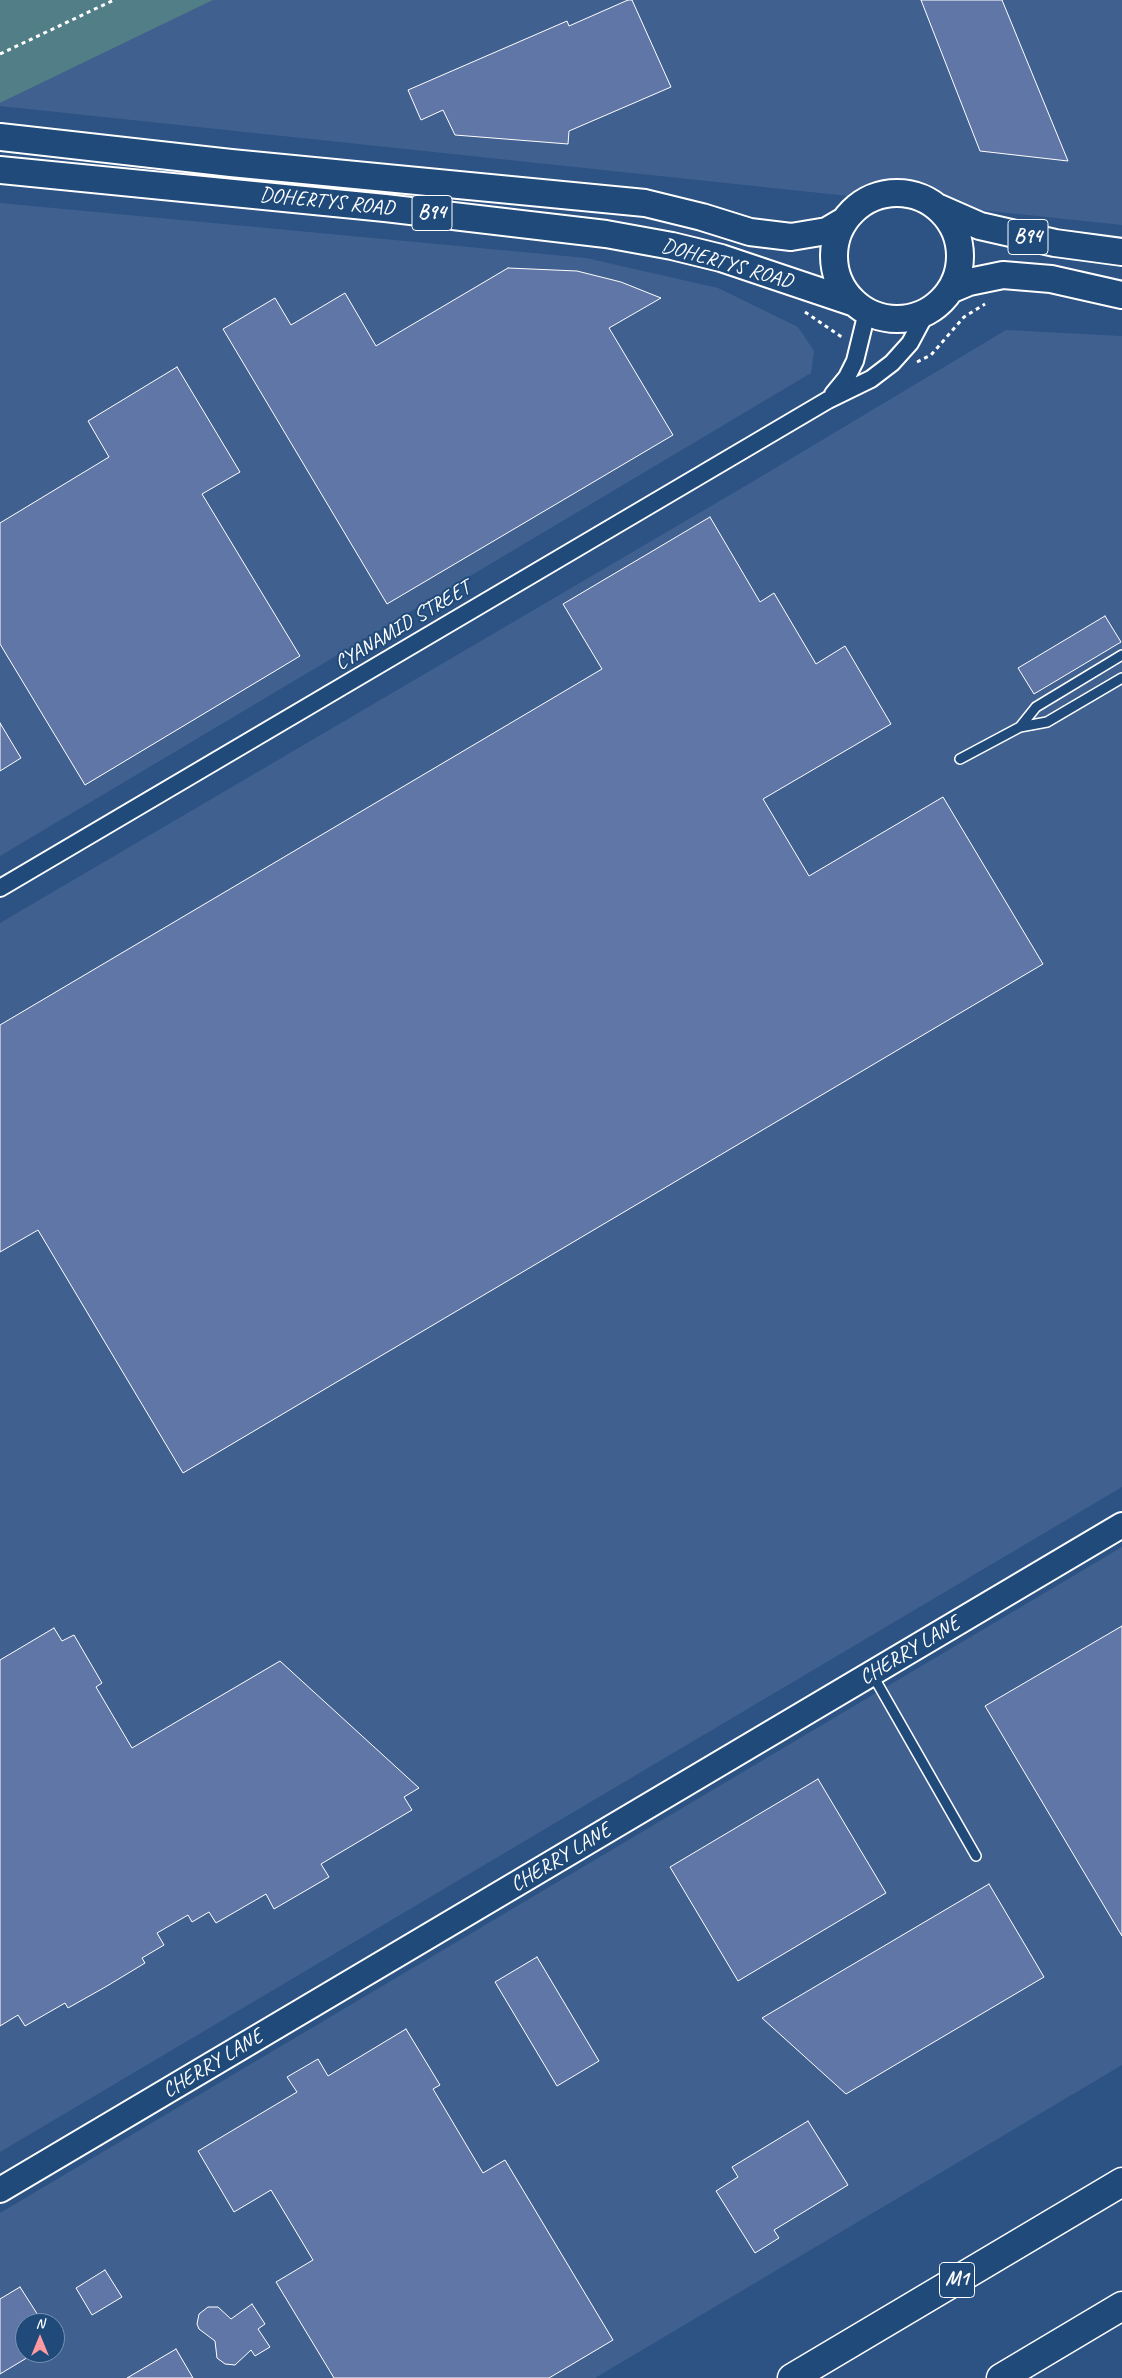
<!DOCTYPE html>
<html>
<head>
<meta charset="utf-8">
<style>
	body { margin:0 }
	#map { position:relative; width:1122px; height:2378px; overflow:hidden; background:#2c5383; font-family:Caveat,sans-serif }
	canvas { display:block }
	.north { position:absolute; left:15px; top:2313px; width:50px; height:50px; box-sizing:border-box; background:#1f4a7a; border:1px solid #7992af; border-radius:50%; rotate:0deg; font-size:14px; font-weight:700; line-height:20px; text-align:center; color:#fff }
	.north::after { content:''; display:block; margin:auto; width:18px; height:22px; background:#ff9aa2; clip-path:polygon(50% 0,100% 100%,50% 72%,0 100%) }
</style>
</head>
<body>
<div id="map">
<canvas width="1122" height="2378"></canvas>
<div class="north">N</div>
</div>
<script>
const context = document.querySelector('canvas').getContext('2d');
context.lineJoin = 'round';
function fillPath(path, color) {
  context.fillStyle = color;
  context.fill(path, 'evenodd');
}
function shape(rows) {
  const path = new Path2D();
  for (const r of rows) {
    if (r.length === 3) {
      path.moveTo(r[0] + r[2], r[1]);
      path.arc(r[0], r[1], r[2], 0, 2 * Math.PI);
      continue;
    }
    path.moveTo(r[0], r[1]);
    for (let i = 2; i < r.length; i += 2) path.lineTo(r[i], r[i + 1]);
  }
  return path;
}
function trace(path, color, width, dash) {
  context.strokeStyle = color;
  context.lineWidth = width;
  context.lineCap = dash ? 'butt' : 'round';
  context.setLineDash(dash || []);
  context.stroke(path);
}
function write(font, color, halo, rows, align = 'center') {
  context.font = font + ' Caveat,sans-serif';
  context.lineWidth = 4;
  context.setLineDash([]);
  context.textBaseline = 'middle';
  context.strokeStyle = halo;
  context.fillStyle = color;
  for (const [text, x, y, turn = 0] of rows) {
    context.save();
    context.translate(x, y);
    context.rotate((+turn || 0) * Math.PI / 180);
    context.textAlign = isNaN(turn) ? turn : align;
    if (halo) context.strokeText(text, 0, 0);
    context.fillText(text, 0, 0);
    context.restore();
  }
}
const built = shape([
	[213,0,1122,0,1122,225,0,106,0,103],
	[0,203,586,258,718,288,798,327,814,351,811,373,0,856],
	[1006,330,1122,336,1122,1487,0,2152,0,923,752,482],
	[1122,1547,1122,2065,595,2378,0,2378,0,2213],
	[25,2323,55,2323,55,2353,25,2353]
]);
const green = shape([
	[0,0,213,0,0,103]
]);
const building = shape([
	[628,0,632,0,671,87,569,131,568,144,455,135,443,110,421,120,408,90,567,21,569,26,628,0],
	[921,0,1002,0,1068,161,980,151,921,0],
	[508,268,577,271,621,282,661,298,609,328,673,435,387,604,223,329,275,298,291,325,345,293,376,346,508,268],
	[177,367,240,472,202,494,300,656,85,785,0,644,0,523,109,457,88,421,177,367],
	[710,517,760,602,774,593,816,664,845,646,891,724,763,799,809,876,943,797,1043,964,183,1473,38,1230,0,1252,0,1025,602,669,563,604,710,517],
	[1105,616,1121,642,1034,694,1018,668,1105,616],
	[0,723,21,758,0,771,0,723],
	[1122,1626,1122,1936,985,1706,1122,1626],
	[54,1628,62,1641,74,1635,102,1683,96,1687,132,1748,280,1661,419,1788,404,1797,412,1810,321,1864,329,1877,274,1909,266,1894,216,1923,209,1912,192,1922,188,1915,157,1933,164,1945,142,1958,145,1963,107,1986,68,2008,65,2003,25,2026,18,2015,0,2026,0,1660,54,1628],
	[818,1779,886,1893,738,1981,670,1867,818,1779],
	[989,1884,1044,1977,846,2094,762,2018,989,1884],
	[537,1957,599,2061,557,2086,495,1982,537,1957],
	[406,2029,440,2085,433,2089,483,2173,505,2160,613,2340,549,2378,334,2378,276,2282,313,2260,271,2190,234,2212,198,2151,297,2092,287,2077,318,2059,328,2076,406,2029],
	[808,2121,848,2185,774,2230,779,2238,755,2253,716,2191,738,2177,732,2167,808,2121],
	[105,2270,122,2297,92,2315,76,2288,105,2270],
	[20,2287,43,2323,25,2323,25,2353,35,2353,0,2374,0,2299,20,2287],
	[252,2304,265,2324,258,2329,270,2347,255,2356,251,2350,235,2365,225,2364,217,2358,215,2341,199,2329,197,2324,199,2314,208,2307,218,2307,231,2319,252,2304],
	[176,2349,193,2378,127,2378,176,2349]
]);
const path = shape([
	[0,54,114,0],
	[805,312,843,338],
	[917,362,931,355,964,317,985,304]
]);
const lane = shape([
	[1020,727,1036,707,1122,655],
	[960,759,1020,727,1047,722,1122,678],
	[872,1674,976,1856]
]);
const street = shape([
	[833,394,847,377,855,361,867,312],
	[0,888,828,400,871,379,892,363,910,343,926,313]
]);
const secondary = shape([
	[0,2190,1122,1525]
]);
const primary = shape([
	[0,137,231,163,645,203,702,217,750,232,791,237,827,231,844,221],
	[0,170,385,208,606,234,672,246,721,258,855,303],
	[897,256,63],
	[939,208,980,226,1055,243,1122,252],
	[950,290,969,282,1003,275,1051,279,1122,295]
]);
const highway = shape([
	[792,2378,1122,2182],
	[1001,2378,1122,2306]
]);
const shields = [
	[432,213,40],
	[1028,237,40],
	[957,2280,35]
];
const shieldNames = [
	["B94",432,213],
	["B94",1028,237],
	["M1",957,2280]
];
const streetNames = [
	["DOHERTYS ROAD",327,202,6],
	["DOHERTYS ROAD",727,264,16],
	["CYANAMID STREET",403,626,-31],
	["CHERRY LANE",910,1651,-31],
	["CHERRY LANE",561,1858,-31],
	["CHERRY LANE",213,2064,-31]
];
fillPath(built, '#406190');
fillPath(green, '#517e87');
fillPath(building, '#6076a6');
trace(building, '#fff', 1);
trace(lane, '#fff', 12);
trace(street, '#fff', 20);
trace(secondary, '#fff', 28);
trace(primary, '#fff', 30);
trace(highway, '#fff', 31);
trace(path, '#fff', 3, [4, 4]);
trace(lane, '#1f4a7a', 9);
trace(street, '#1f4a7a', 16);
trace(secondary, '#1f4a7a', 24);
trace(primary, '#1f4a7a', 26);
trace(highway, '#1f4a7a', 28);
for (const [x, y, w] of shields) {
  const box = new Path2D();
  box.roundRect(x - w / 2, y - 17.5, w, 35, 4);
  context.fillStyle = '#1f4a7a';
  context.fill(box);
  trace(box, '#fff', 1);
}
write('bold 20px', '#fff', null, shieldNames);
write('21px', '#fff', '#1f4a7a', streetNames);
</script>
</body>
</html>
